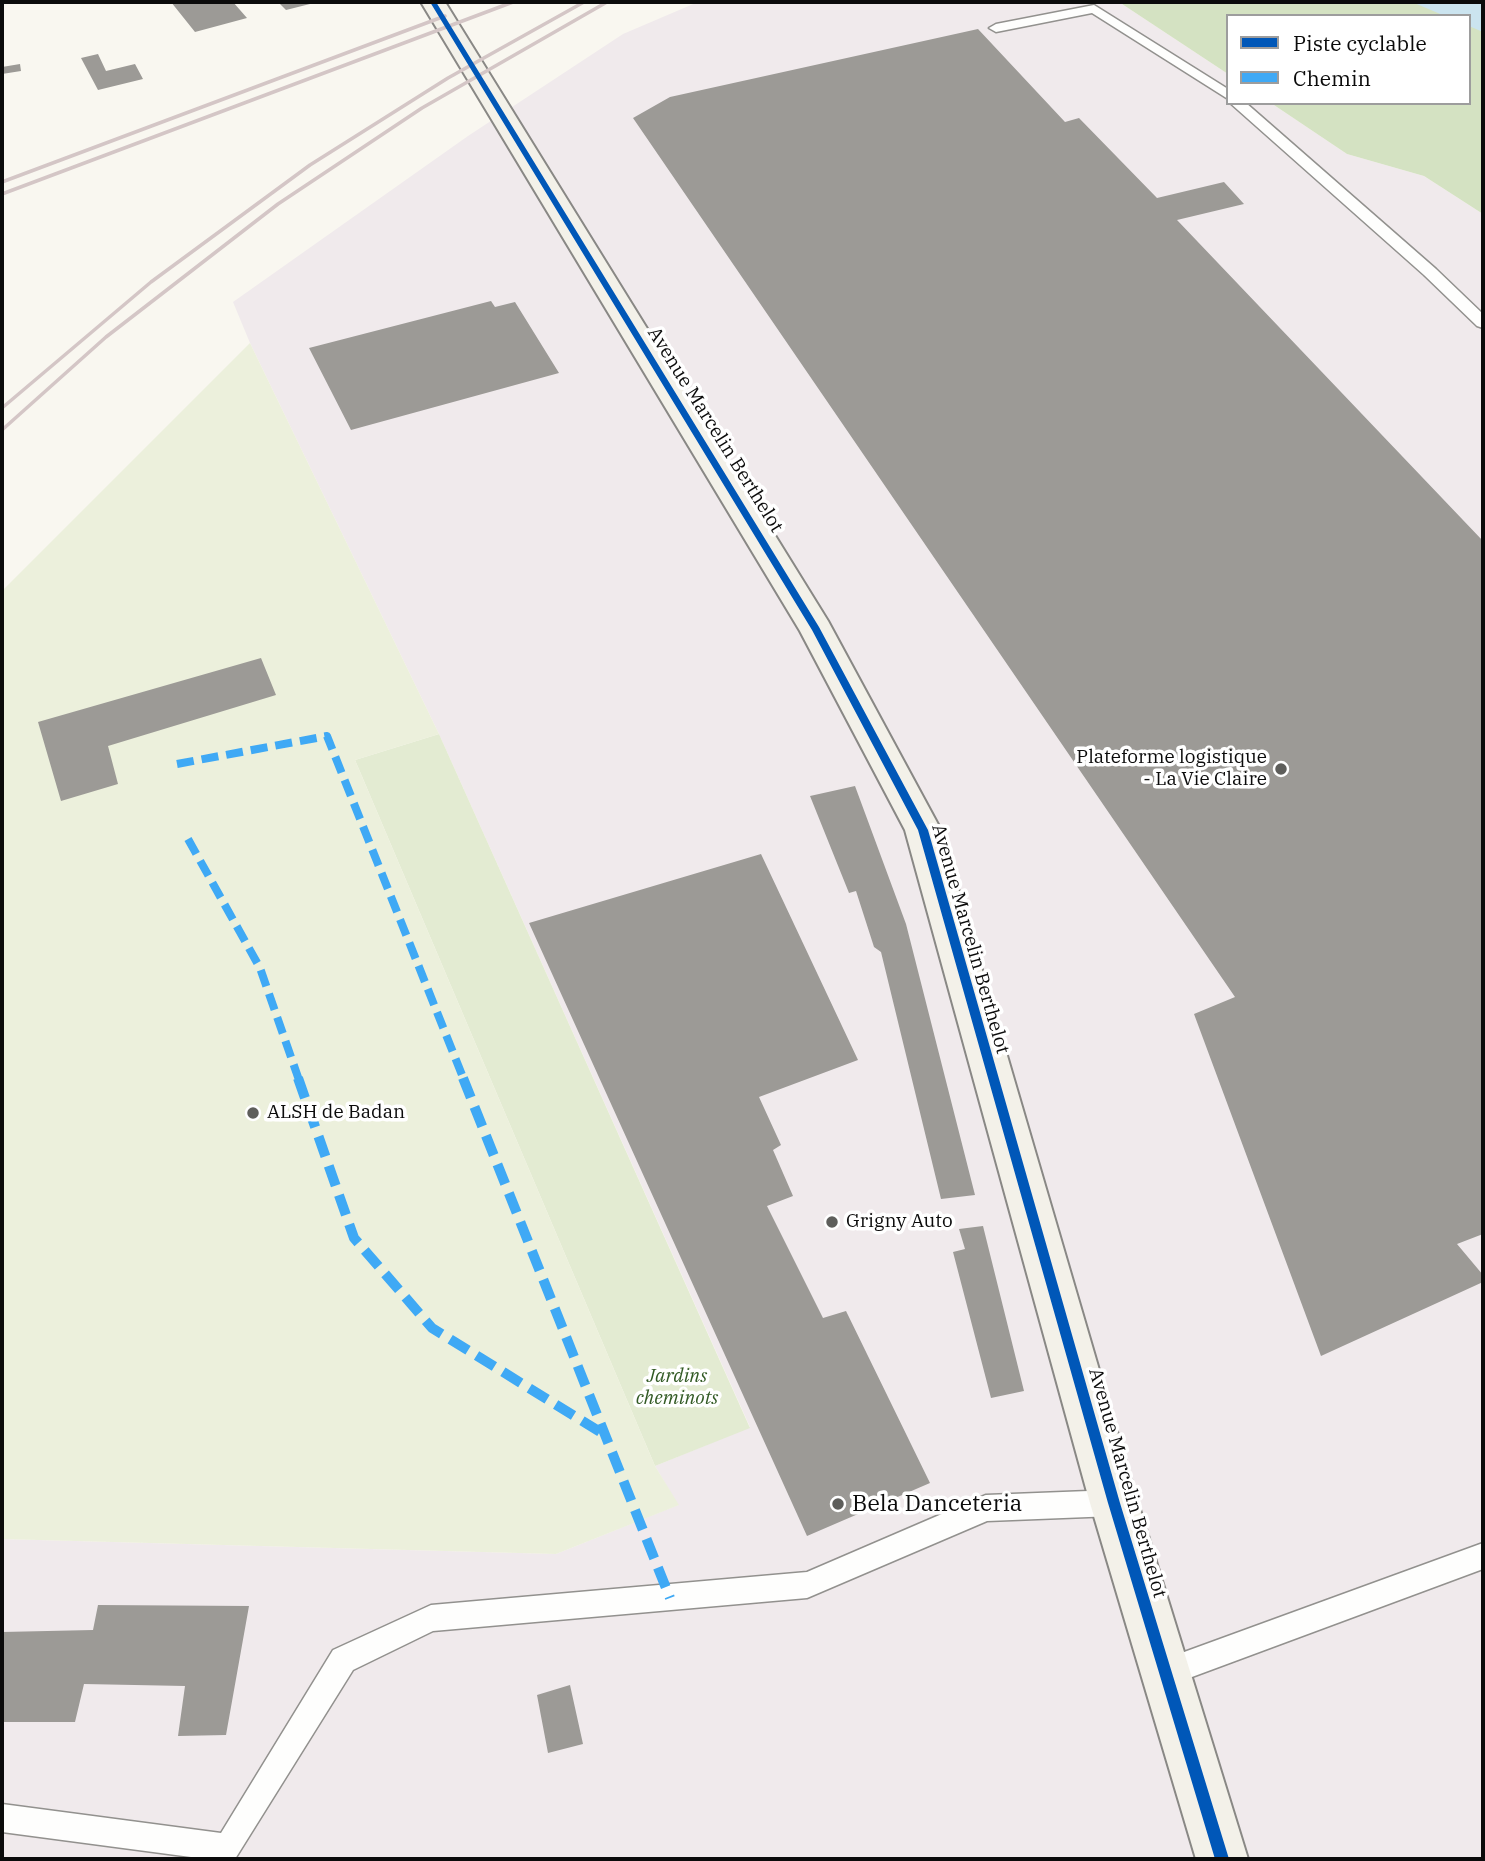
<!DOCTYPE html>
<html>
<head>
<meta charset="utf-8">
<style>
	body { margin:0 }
	#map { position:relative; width:1485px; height:1861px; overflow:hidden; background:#f9f7f0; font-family:"IBM Plex Serif",serif }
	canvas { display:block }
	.frame { position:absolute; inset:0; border:4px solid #0b0b0b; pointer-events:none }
	.legend { position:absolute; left:1226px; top:14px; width:245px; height:91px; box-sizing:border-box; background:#fff; border:2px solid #9d9d9d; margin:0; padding:9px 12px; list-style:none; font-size:21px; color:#0b0b0b }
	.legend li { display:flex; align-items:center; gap:14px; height:35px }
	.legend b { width:35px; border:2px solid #9d9d9d }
</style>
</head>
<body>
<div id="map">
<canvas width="1485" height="1861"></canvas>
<div class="frame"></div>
<ul class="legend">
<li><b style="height:9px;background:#0057b8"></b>Piste cyclable</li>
<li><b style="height:9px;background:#3fa9f5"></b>Chemin</li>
</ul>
</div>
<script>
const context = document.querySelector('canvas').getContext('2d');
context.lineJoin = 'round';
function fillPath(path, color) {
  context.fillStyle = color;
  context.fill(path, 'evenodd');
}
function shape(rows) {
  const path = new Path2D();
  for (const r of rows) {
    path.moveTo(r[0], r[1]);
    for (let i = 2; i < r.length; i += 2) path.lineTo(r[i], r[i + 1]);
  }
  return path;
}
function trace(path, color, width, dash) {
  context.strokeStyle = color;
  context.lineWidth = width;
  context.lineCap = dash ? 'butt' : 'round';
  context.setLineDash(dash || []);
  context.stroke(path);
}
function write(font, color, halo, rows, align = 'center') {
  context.font = font + ' "IBM Plex Serif",serif';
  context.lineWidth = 7;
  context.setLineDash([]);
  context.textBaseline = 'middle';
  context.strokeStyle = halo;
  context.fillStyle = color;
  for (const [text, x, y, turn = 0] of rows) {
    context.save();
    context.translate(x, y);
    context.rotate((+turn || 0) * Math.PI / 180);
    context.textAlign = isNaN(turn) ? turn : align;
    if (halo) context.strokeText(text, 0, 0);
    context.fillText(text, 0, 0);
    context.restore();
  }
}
const industrial = shape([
	[698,2,1119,2,1228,74,1228,103,1271,103,1347,154,1424,176,1483,214,1483,1859,2,1859,2,1539,556,1554,678,1505,655,1466,750,1427,439,734,250,343,233,302,468,136,623,34]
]);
const green = shape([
	[439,734,750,1428,655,1466,355,760]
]);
const forest = shape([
	[1119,2,1483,2,1483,214,1424,176,1347,154,1271,103,1469,103,1469,16,1228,16,1228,74]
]);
const pitch = shape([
	[250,343,439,734,355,760,655,1466,679,1505,556,1554,2,1539,2,591]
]);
const water = shape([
	[1412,2,1483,2,1483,32,1469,26,1469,16,1445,16]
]);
const building = shape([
	[171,2,233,2,247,18,195,32],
	[278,2,314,2,314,3,286,10],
	[978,29,1065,122,1079,118,1157,198,1224,182,1244,204,1177,220,1483,541,1483,1234,1457,1244,1483,1275,1483,1282,1321,1356,1194,1014,1235,997,633,118,670,97],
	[98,54,106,71,135,64,143,79,98,90,81,58],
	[20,64,21,71,2,74,2,67],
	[491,301,495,307,515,302,559,373,351,430,309,348],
	[261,658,276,695,108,746,118,784,61,801,38,722],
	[855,786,906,924,975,1195,941,1199,881,952,874,947,856,891,849,893,810,796],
	[761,854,858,1060,759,1097,781,1145,773,1150,793,1196,767,1206,823,1318,846,1311,930,1483,807,1536,529,923],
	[983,1226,1024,1391,991,1398,953,1252,965,1249,959,1229],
	[98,1605,249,1606,226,1735,178,1736,185,1686,84,1684,75,1722,2,1722,2,1632,93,1630],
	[570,1685,583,1744,548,1753,537,1695]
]);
const lane = shape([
	[1094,5,1228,89,1228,99,1092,13,996,32,989,28,996,24,1094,5],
	[1230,103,1246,103,1436,269,1483,314,1483,328,1477,326,1424,275,1230,103],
	[1114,1490,1123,1494,1127,1503,1123,1512,1114,1516,987,1521,807,1598,433,1631,353,1670,235,1859,206,1859,2,1832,2,1804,221,1833,333,1650,431,1605,807,1572,986,1495,1114,1490],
	[1483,1543,1483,1569,1165,1687,1155,1683,1151,1673,1155,1663,1165,1659,1483,1543]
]);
const secondary = shape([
	[421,2,445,2,828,621,941,830,1138,1503,1248,1859,1196,1859,1090,1503,905,830,800,631,421,2]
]);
const rail = shape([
	[2,182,445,16],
	[2,194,513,2],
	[2,408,151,282,310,165,448,78,584,2],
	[2,430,106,337,278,204,422,108,607,2]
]);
const quietFar1 = shape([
	[177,764,327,736,464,1080],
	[188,839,260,968,299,1080]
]);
const quiet = shape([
	[298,1078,354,1238,432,1328,605,1435],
	[463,1078,670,1598]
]);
const cycleway = shape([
	[430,2,436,2,819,627,928,830,1120,1503,1229,1859,1215,1859,1108,1503,918,830,812,630,430,2]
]);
const markers = [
	[1281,769,7,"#5e5e5b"],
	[253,1113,7,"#5e5e5b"],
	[832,1222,7,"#5e5e5b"],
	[838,1504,7,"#5e5e5b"]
];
const streetNames = [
	["Avenue Marcelin Berthelot",715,430,58],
	["Avenue Marcelin Berthelot",970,939,74],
	["Avenue Marcelin Berthelot",1127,1483,74]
];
const poiNames = [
	["Plateforme logistique",1267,758,"right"],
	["- La Vie Claire",1267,780,"right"],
	["ALSH de Badan",267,1113],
	["Grigny Auto",846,1222]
];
const parkNames = [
	["Jardins",677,1377],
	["cheminots",677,1399]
];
const nearPoinames = [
	["Bela Danceteria",852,1504]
];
fillPath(industrial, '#f0eaec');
fillPath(green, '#e3ebd2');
fillPath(forest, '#d4e2c2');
fillPath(pitch, '#ecf0dc');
fillPath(water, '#cbe4ef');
fillPath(building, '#9c9a96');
trace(lane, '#92918e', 3);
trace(secondary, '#898885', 4);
fillPath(lane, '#fefefd');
fillPath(secondary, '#f3f1e9');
trace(rail, '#d4c6c6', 3.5);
trace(quietFar1, '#3fa9f5', 8, [17, 8]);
trace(quiet, '#3fa9f5', 10, [21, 10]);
fillPath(cycleway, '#0057b8');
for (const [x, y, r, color] of markers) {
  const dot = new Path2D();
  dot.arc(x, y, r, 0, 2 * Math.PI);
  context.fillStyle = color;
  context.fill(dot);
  trace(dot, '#fff', 2.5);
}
write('19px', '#0b0b0b', '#fff', streetNames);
write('19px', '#0b0b0b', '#fff', poiNames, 'left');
write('italic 19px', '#325a24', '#fff', parkNames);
write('23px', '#0b0b0b', '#fff', nearPoinames, 'left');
</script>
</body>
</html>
